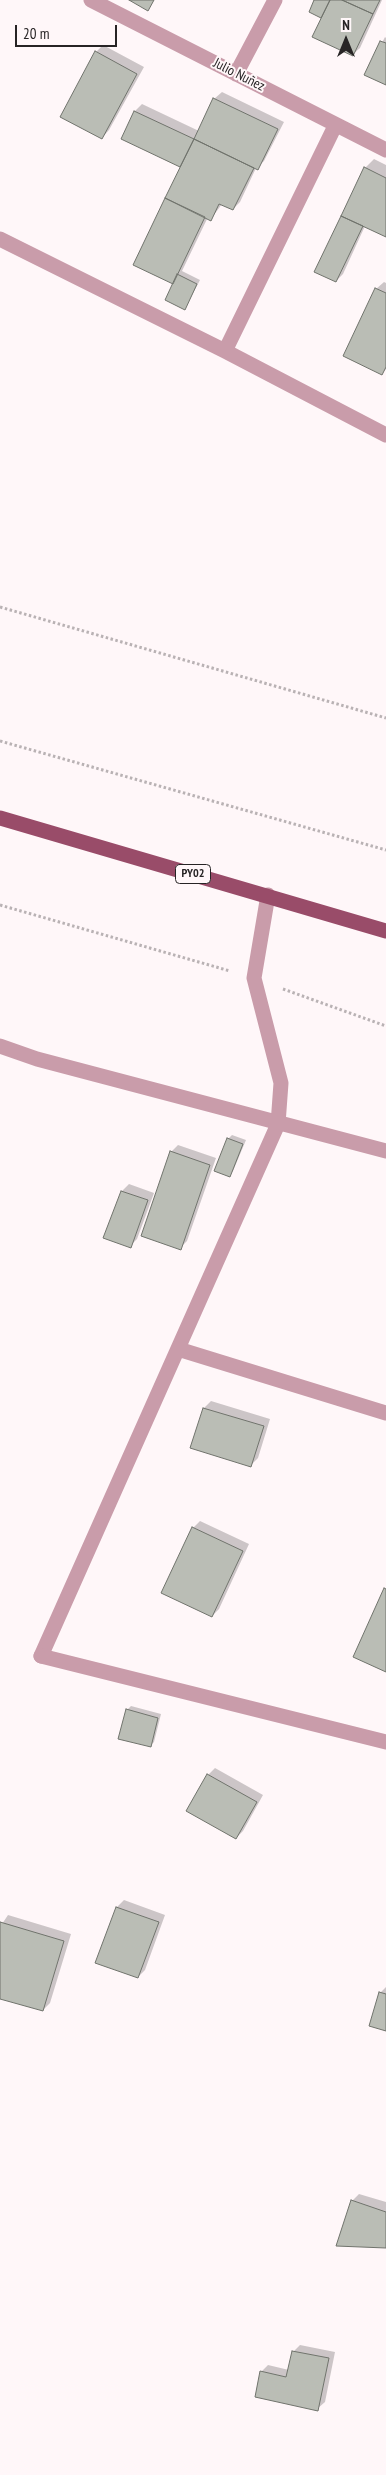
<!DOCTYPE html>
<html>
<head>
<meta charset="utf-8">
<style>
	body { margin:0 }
	#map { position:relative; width:386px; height:2475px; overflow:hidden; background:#fff7f9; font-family:"PT Sans Narrow",sans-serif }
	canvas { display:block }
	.north { position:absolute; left:321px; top:15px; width:50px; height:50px; -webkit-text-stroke:4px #fff7f9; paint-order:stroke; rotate:0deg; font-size:14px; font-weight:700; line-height:20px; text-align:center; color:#272425 }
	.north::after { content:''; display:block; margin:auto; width:18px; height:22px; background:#272425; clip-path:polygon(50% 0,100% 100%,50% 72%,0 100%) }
	.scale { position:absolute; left:15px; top:25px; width:102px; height:22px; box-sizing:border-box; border:2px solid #272425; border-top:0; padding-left:6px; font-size:15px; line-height:18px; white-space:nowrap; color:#272425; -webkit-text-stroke:4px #fff7f9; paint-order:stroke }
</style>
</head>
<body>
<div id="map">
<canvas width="386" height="2475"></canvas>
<div class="north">N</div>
<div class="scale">20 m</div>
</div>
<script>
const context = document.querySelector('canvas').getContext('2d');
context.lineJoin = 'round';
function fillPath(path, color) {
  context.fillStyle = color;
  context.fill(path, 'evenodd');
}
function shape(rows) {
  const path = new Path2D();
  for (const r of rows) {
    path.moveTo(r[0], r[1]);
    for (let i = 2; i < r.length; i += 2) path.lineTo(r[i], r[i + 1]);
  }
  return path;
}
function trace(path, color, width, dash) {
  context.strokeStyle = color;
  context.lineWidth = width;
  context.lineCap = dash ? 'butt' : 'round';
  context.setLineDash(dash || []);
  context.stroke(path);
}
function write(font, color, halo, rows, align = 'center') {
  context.font = font + ' "PT Sans Narrow",sans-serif';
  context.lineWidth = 4;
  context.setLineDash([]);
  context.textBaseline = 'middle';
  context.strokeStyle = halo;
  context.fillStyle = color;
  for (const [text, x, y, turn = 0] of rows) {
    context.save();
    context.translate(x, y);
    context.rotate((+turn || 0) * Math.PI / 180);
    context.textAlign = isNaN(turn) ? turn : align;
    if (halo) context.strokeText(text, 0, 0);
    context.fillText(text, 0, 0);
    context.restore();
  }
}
const shadow = shape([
	[316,0,382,0,360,48,352,55,325,12,321,16],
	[385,37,386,38,386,83,366,74],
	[103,45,144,67,109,130,102,138,96,52],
	[222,92,284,122,264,161,256,168,240,202,233,209,222,204,211,219,208,217,182,271,200,280,185,309,174,283,182,167,123,138,135,111,142,104,199,131,214,99],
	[374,159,386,165,386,236,365,226,343,274,336,281,365,168],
	[384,282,386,283,386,369,382,373,376,289],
	[232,1135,246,1140,233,1171,230,1175,228,1139],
	[178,1145,216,1158,187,1241,180,1248,171,1152],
	[129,1184,154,1193,137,1239,130,1246,122,1191],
	[211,1401,270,1419,258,1458,251,1465,192,1447,204,1408],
	[200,1521,249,1544,219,1609,212,1616,193,1528],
	[131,1706,161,1714,154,1742,150,1746,127,1710],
	[215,1768,263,1795,243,1831,236,1838,208,1775],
	[124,1900,165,1915,145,1970,138,1977,97,1962,117,1907],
	[8,1915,71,1934,50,2003,43,2010,0,1997,0,1927],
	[386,1987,386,2030,380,1993],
	[359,2194,386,2202,386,2247,352,2201],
	[300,2345,335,2352,325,2402,317,2409,261,2372,268,2365,289,2370,293,2352]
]);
const building = shape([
	[129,0,154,0,148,11,129,0],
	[314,0,330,0,321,18,309,12,314,0],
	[330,0,342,0,373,14,353,56,312,37,330,0],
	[342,0,380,0,373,14,342,0],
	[380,41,386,43,386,85,364,75,380,41],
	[95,51,137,74,102,139,60,117,95,51],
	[213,98,278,129,258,170,194,139,213,98],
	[134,111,194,139,180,167,121,139,134,111],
	[194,139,254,168,233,210,219,204,211,221,165,198,194,139],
	[364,167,386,178,386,237,341,216,364,167],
	[165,198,205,217,173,284,133,265,165,198],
	[341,216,363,226,336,282,314,272,341,216],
	[177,274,197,284,185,310,165,300,177,274],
	[375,288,386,293,386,367,382,375,343,356,375,288],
	[227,1138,243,1144,230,1177,214,1171,227,1138],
	[170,1151,210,1165,181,1250,141,1236,170,1151],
	[121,1191,148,1200,131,1248,103,1238,121,1191],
	[203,1408,264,1426,251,1467,190,1448,203,1408],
	[192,1527,243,1551,212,1617,161,1593,192,1527],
	[384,1588,386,1589,386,1672,353,1657,384,1588],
	[126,1709,158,1718,151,1747,118,1739,126,1709],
	[207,1774,257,1802,236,1839,186,1811,207,1774],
	[116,1907,159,1922,138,1978,95,1963,116,1907],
	[0,1922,64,1941,43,2011,0,1999,0,1922],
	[379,1992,386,1994,386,2031,369,2026,379,1992],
	[351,2200,386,2212,386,2248,336,2246,351,2200],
	[292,2351,329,2358,318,2411,255,2397,260,2371,286,2377,292,2351]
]);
const path = shape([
	[0,607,386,718],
	[0,741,386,850],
	[0,905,230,971],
	[283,989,386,1026]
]);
const lane = shape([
	[0,1046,37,1059,386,1151],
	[178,1349,386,1413],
	[41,1656,278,1124,281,1083,254,978,268,895]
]);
const street = shape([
	[91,0,386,150],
	[236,74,275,0],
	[0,239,225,351,386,435],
	[225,351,335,126],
	[41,1656,386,1742]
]);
const primary = shape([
	[0,818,386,931]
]);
const shields = [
	[193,874,35]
];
const shieldNames = [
	["PY02",193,874]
];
const streetNames = [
	["Julio Nuñez",239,75,27]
];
fillPath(shadow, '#0003');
fillPath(building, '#babdb5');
trace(building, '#70736c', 1);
trace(path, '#b9b2b4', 3, [2.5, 2.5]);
trace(lane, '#c99caa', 15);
trace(street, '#c99caa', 15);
trace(primary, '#994c69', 15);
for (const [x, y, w] of shields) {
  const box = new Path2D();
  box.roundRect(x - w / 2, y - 9.5, w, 19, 4);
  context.fillStyle = '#fff7f9';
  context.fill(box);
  trace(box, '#272425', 1);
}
write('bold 12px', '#272425', null, shieldNames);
write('14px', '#272425', '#fff7f9', streetNames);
</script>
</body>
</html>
